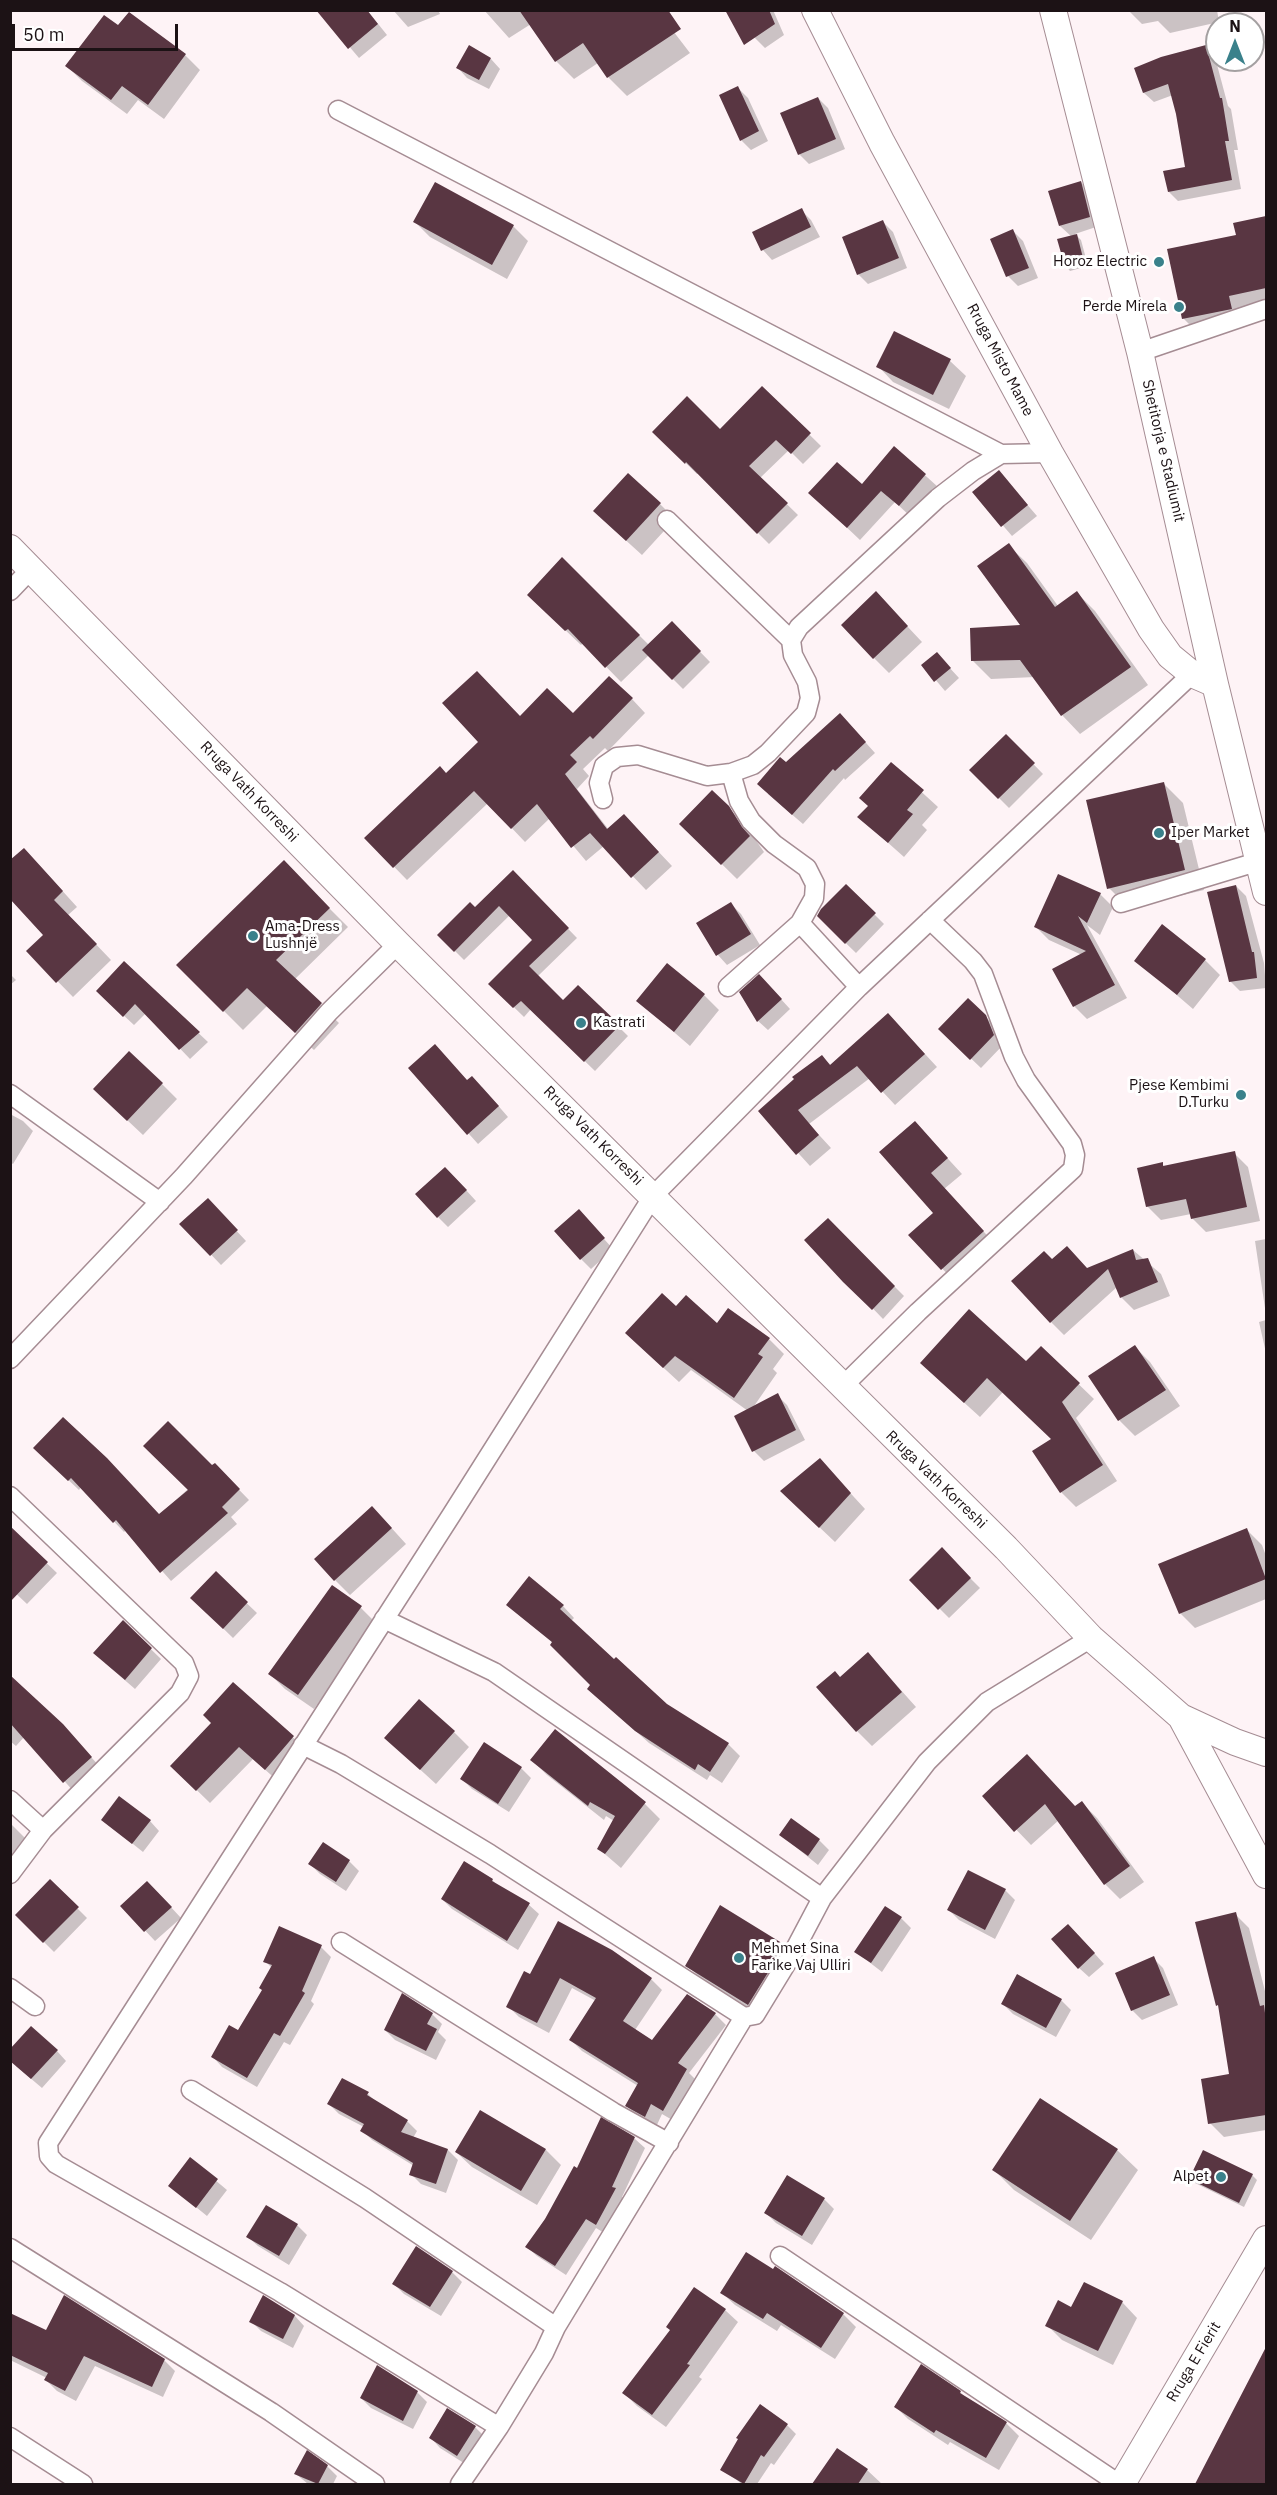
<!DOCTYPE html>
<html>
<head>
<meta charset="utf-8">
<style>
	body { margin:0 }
	#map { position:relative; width:1277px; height:2495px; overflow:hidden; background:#fef3f6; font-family:"IBM Plex Sans",sans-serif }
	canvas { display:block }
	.frame { position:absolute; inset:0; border:12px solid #1c1215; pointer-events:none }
	.north { position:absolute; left:1205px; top:12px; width:60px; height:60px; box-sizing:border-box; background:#fff; border:2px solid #a4a0a1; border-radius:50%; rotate:0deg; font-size:16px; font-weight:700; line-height:24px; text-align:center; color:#1c1215 }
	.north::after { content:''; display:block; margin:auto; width:21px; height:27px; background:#3a818b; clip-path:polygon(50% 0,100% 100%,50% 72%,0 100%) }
	.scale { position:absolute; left:12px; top:24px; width:166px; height:27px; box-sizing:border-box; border:3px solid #1c1215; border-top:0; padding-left:8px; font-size:18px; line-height:21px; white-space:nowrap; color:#1c1215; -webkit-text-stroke:4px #fff; paint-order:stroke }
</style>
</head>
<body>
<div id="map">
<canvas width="1277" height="2495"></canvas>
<div class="frame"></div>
<div class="north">N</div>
<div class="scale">50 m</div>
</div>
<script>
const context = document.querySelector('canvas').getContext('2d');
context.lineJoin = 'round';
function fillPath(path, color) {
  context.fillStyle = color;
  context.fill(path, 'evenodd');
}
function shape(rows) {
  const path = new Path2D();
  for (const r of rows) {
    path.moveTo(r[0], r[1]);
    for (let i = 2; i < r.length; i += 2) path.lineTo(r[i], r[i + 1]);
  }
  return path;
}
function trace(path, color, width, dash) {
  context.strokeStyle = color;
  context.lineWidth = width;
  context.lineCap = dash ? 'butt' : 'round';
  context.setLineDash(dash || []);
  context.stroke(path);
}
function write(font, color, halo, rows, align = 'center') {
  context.font = font + ' "IBM Plex Sans",sans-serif';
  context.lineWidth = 6;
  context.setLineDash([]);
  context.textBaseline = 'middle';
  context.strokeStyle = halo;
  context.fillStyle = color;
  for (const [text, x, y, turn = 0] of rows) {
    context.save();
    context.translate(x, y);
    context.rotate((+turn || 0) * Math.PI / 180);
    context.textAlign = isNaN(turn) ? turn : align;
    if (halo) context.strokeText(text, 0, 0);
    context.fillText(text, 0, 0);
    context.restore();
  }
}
const shadow = shape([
	[367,10,387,35,359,58,320,12],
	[393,10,438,10,440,14,408,27],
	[484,10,657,10,690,53,627,96,608,77,598,63,574,79,556,61,531,24,509,38],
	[744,10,773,10,784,35,765,48,755,38],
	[1128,10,1217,10,1219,22,1170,33,1158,21,1142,24],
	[129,14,185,55,200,70,164,119,138,100,127,114,82,81,67,66,119,27],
	[1206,47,1215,57,1228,106,1231,109,1238,150,1234,150,1241,189,1178,201,1169,192,1186,168,1173,95,1154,102,1144,93,1136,69],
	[491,59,500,69,489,89,467,78,458,68],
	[738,88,748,98,768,141,751,150,741,140],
	[818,98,828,108,845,149,809,164,799,154],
	[1081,182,1090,192,1099,226,1075,234,1081,240,1088,266,1070,271,1066,266,1072,237,1060,226],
	[801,210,811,220,820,237,772,260,763,250],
	[1266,217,1266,306,1198,333,1183,318,1238,236,1235,224],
	[415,222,513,226,528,241,507,279,430,237],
	[883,222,893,232,907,268,868,284,858,274],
	[1013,231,1023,241,1038,278,1018,286,1008,276],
	[894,333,950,361,966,376,949,409,893,382,878,366],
	[762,388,821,446,803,464,789,450,760,478,798,515,769,544,698,473,697,474,654,432,720,431],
	[895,448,938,487,912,518,895,502,860,540,823,505,862,487],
	[999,472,1037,516,1012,536,974,492],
	[660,504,675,519,642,555,610,526],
	[1008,545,1027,563,1058,606,1077,593,1095,611,1148,685,1080,734,1062,715,1035,677,991,679,973,661,1023,626],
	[562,559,649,645,672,623,710,662,683,689,649,655,621,682,583,643,581,645,544,610],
	[891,609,922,642,889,673,874,658],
	[937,654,959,678,945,691,923,665],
	[632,699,645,713,608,751,605,748,583,769,589,776,577,789,609,830,637,829,672,866,646,890,604,846,586,861,550,818,525,842,488,803,407,880,366,838,520,718,574,716],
	[850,725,875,753,845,780,844,778,803,824,768,794,786,764],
	[1006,736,1043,774,1009,808,971,770],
	[891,764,938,807,922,825,927,830,904,857,859,817,869,806],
	[1163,783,1183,803,1204,890,1129,908,1109,888],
	[712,792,744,823,764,852,737,879,681,824],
	[284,863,348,927,294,980,339,1023,314,1050,267,1006,243,1030,178,965],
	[39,865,77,907,68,915,111,960,73,997,28,951,45,935],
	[513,872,577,938,538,976,564,1002,578,987,628,1036,595,1071,531,1009,524,1017,490,984,534,940,510,915,464,960,439,935,475,909],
	[846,886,884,924,856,953,818,916],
	[1236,886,1246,896,1264,963,1266,988,1240,991,1230,981],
	[1100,894,1113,907,1100,935,1087,925,1127,998,1087,1019,1074,1006,1082,955,1049,940,1036,927],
	[731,904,741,914,760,945,727,965,718,955],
	[1136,960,1205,960,1220,975,1193,1009],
	[124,963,208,1042,190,1059,146,1013,134,1025,108,1001],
	[10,974,16,980,10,985],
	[769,986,790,1009,768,1030,758,1021],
	[704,995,719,1010,690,1046,638,1001],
	[968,1000,996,1027,1003,1045,981,1068,940,1029],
	[901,1028,937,1067,895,1105,870,1078,809,1124,831,1148,810,1166,760,1111,822,1057,832,1066],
	[410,1068,467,1082,482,1087,508,1117,478,1144],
	[162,1084,177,1099,143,1135,110,1104],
	[10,1114,23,1121,33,1131,13,1164,10,1162],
	[915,1123,962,1174,944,1189,998,1247,957,1284,910,1235,935,1213],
	[1234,1153,1248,1167,1260,1221,1206,1232,1192,1218,1191,1214,1161,1220,1147,1206,1162,1164,1165,1167],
	[455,1178,476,1201,448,1227,438,1217],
	[217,1210,246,1241,221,1265,182,1224],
	[828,1220,904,1296,883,1319,807,1240],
	[588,1221,613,1249,591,1269,581,1259],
	[1266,1239,1266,1315,1255,1241],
	[1133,1250,1161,1274,1170,1296,1134,1310,1121,1297,1117,1287,1064,1335,1051,1322,1052,1261,1087,1269],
	[676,1308,718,1326,769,1339,784,1354,773,1369,777,1373,752,1409,777,1395,787,1405,805,1440,764,1461,754,1451,748,1411,691,1370,679,1382,642,1348],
	[1266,1320,1266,1353,1259,1322],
	[1135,1347,1150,1362,1180,1406,1135,1436,1120,1421,1090,1377],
	[1041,1348,1094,1399,1076,1418,1117,1481,1076,1507,1061,1492,1053,1439,1003,1392,980,1417,937,1378,1027,1363],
	[45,1458,159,1515,215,1465,249,1500,231,1517,237,1524,171,1581,126,1530,124,1532,81,1487,79,1490],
	[820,1460,865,1509,835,1542,797,1506],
	[387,1523,406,1544,350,1595,335,1580],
	[1247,1530,1262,1545,1266,1556,1266,1599,1195,1628,1180,1613],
	[14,1532,57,1573,27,1604,10,1588],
	[942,1550,980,1588,949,1618,911,1580],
	[216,1574,257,1613,233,1638,192,1598],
	[332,1587,361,1608,376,1623,314,1709,285,1689,270,1674],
	[563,1606,574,1618,571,1621,614,1661,666,1705,728,1744,740,1756,722,1783,710,1775,707,1780,649,1743,601,1700,592,1685,553,1643,520,1616],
	[123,1622,161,1659,135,1689,105,1663],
	[883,1670,916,1707,872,1746,857,1731,840,1679],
	[10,1677,72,1736,101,1768,74,1792,25,1736,16,1746,10,1741],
	[233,1684,307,1750,279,1782,253,1759,210,1803,172,1766,213,1724],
	[555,1731,645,1804,660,1819,621,1868,599,1849,614,1821,606,1816,604,1820,547,1775,532,1760],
	[454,1732,469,1747,436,1784,402,1753],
	[521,1768,531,1778,509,1812,472,1789,462,1779],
	[984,1796,1075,1807,1082,1803,1097,1818,1144,1882,1120,1899,1105,1884,1059,1820,1031,1845],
	[103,1820,150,1821,159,1831,143,1852],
	[10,1823,33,1846,10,1869],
	[781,1835,819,1840,829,1850,818,1865],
	[323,1844,349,1861,359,1871,346,1891,320,1874,310,1864],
	[492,1880,501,1888,529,1905,539,1914,518,1950,452,1909,442,1899],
	[50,1881,87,1918,54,1952,17,1915],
	[1005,1890,1015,1900,995,1939,959,1920,949,1910],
	[157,1892,181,1918,155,1941,122,1906],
	[1235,1914,1249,1928,1266,1995,1266,2130,1224,2137,1210,2123,1231,2076,1220,2008,1218,2005],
	[901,1918,911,1928,882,1972,856,1952],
	[1078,1935,1104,1964,1089,1977,1079,1968],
	[784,1946,799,1961,764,2019,702,1980,687,1965],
	[321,1947,331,1957,311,2001,314,2004,290,2045,284,2042,257,2087,222,2067,213,2057,239,2032,264,1990,272,1968,265,1961],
	[611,1951,651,1979,662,1990,635,2030,653,2042,715,2014,726,2025,689,2073,697,2081,674,2121,662,2114,656,2127,638,2117,627,2106,638,2086,582,2051,571,2040,596,2001,572,1988,549,2033,519,2017,508,2006,530,1976],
	[1153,1958,1163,1968,1178,2005,1142,2020,1132,2010],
	[1061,2000,1071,2010,1056,2037,1013,2014,1003,2004],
	[432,2014,442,2024,438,2032,446,2040,436,2060,395,2040,385,2030],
	[57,2051,66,2061,42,2088,16,2066],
	[368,2094,377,2103,407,2121,417,2131,413,2138,448,2150,458,2160,446,2193,421,2184,411,2174,414,2166,372,2140,362,2130,364,2127,339,2114,329,2104],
	[1041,2100,1117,2150,1138,2170,1091,2240,1014,2190,994,2170],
	[480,2112,546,2150,561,2165,537,2205,472,2167,456,2152],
	[601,2120,635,2139,645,2148,622,2197,625,2200,606,2234,596,2228,566,2275,537,2256,527,2247,577,2170],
	[1204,2152,1252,2175,1257,2180,1244,2207,1195,2183,1191,2179],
	[190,2159,227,2190,207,2216,170,2186],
	[824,2199,834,2209,812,2245,776,2223,766,2213],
	[297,2225,307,2235,289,2265,258,2246,248,2237],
	[452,2272,462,2282,441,2316,404,2294,394,2284],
	[722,2293,843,2314,856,2327,835,2359,781,2325,777,2331,735,2305],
	[1122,2302,1137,2318,1113,2365,1062,2340,1047,2325,1072,2309],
	[725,2310,738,2322,699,2377,702,2379,666,2427,637,2406,624,2393,672,2330],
	[10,2314,47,2332,164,2360,175,2371,163,2397,95,2366,76,2401,57,2391,46,2380,47,2378,10,2360],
	[295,2316,304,2326,293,2348,261,2331,251,2321],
	[1266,2350,1266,2484,1197,2484],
	[417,2392,427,2402,413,2429,371,2408,361,2398],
	[960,2392,968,2400,1006,2423,1019,2436,999,2470,950,2442,948,2445,908,2419,895,2406],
	[448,2410,475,2427,485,2437,467,2465,440,2448,431,2438],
	[787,2425,796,2434,774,2465,771,2463,757,2484,742,2484,722,2469],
	[327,2466,337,2476,333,2484,308,2484,296,2474],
	[867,2470,882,2484,820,2484,816,2481]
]);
const building = shape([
	[316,10,367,10,378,24,348,49],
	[519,10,668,10,681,29,607,78,583,43,555,62],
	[725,10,769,10,775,24,744,45],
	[129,12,186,54,148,105,122,86,111,100,65,66,104,15,118,25],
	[469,45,491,58,479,80,456,68],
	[1206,45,1220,98,1222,98,1229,141,1225,141,1232,180,1168,192,1163,171,1185,167,1176,114,1168,84,1143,93,1134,68,1161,57],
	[738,86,759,131,740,141,719,95],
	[818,97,836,139,798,155,780,113],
	[1081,181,1090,217,1059,226,1048,191],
	[435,182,514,225,492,265,413,222],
	[802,208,811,227,761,251,752,232],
	[1266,216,1266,288,1229,296,1232,309,1182,319,1167,249,1236,235,1233,223],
	[883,220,899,258,857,275,842,237],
	[1013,229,1029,268,1006,277,990,239],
	[1077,234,1084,262,1065,267,1057,239],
	[894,331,951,359,933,395,876,367],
	[762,386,811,433,791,454,776,440,749,466,788,503,757,534,686,462,685,464,652,432,687,396,720,429],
	[894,446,926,474,899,506,881,491,847,528,808,493,837,462,862,484],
	[999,470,1028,505,1001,527,972,492],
	[628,473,661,503,626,541,593,511],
	[1009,543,1055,607,1077,591,1131,667,1061,716,1020,660,971,661,970,628,1020,625,977,566],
	[562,557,640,635,605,668,568,629,565,631,527,595],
	[876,591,908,626,873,659,841,625],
	[672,621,701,651,672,680,642,650],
	[937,652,951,668,934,682,921,665],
	[477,671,520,716,547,688,573,713,609,676,633,698,593,739,590,736,570,755,577,762,565,774,607,829,624,814,659,852,631,878,590,833,571,848,537,804,511,829,474,791,393,868,364,838,440,766,446,773,478,742,442,703],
	[840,713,866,742,835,771,833,769,792,815,757,784,780,757,786,762],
	[1006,734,1035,763,998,799,969,770],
	[891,762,924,790,907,810,913,814,888,843,857,817,868,806,859,798],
	[1164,782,1185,870,1107,889,1086,800],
	[712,790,729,806,742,827,750,836,721,865,679,824],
	[24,848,63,891,54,900,97,944,56,983,26,951,43,935,10,899,10,860],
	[284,860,330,908,276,960,322,1003,295,1033,247,988,223,1012,176,965],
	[513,870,569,928,529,966,563,1000,578,985,620,1025,584,1062,521,1001,513,1008,488,984,532,940,499,906,454,952,437,935,470,902,475,907],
	[1058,874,1101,893,1087,923,1078,916,1115,985,1073,1007,1052,969,1086,951,1034,927],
	[846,884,876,913,845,944,817,916,821,909],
	[1236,885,1252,952,1254,952,1257,978,1229,982,1207,892],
	[731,902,751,934,716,956,696,923],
	[1162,924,1206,959,1177,995,1134,961],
	[124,961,200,1032,179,1050,135,1004,123,1017,96,991],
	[667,963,705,994,674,1032,636,1001],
	[759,974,782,999,757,1022,739,992],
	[968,998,986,1015,994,1035,970,1060,938,1029],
	[888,1013,925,1054,881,1093,857,1066,798,1110,819,1135,796,1155,758,1111,794,1079,792,1077,822,1055,830,1065],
	[435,1044,467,1080,472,1076,499,1106,467,1135,408,1068],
	[129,1051,163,1083,127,1121,93,1089],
	[915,1121,948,1158,931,1173,984,1231,941,1270,908,1235,933,1213,879,1152],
	[1235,1151,1247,1207,1191,1219,1186,1199,1146,1207,1137,1168,1163,1162,1163,1166],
	[445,1167,467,1190,437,1218,415,1194],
	[208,1198,238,1230,210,1256,179,1224],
	[579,1209,605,1238,580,1260,554,1231],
	[828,1218,895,1286,872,1310,843,1282,804,1240],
	[1067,1246,1087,1268,1133,1249,1136,1260,1148,1258,1158,1282,1120,1298,1108,1269,1050,1323,1011,1281,1044,1251,1052,1259],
	[662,1293,676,1306,686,1295,717,1323,728,1308,770,1338,758,1354,763,1357,734,1398,675,1356,663,1368,625,1333],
	[969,1309,1026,1361,1041,1346,1080,1383,1062,1402,1103,1465,1060,1493,1032,1451,1051,1439,987,1378,964,1403,920,1363],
	[1135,1345,1166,1390,1118,1421,1088,1376],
	[778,1393,796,1430,752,1452,734,1416],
	[63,1417,107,1458,159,1514,188,1490,143,1446,168,1421,212,1465,215,1463,240,1489,222,1507,228,1513,160,1573,116,1520,113,1523,71,1478,68,1481,33,1448],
	[820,1458,851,1493,819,1528,780,1491],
	[372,1506,392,1528,334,1581,314,1559],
	[10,1526,48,1562,10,1602],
	[1247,1528,1266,1579,1179,1614,1158,1564],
	[942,1547,971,1578,938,1610,909,1580],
	[216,1571,248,1602,223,1629,190,1598],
	[529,1576,564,1605,560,1609,614,1659,616,1657,667,1704,729,1743,710,1772,698,1764,695,1770,635,1731,587,1689,590,1685,550,1645,552,1642,506,1605],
	[332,1585,362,1606,298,1695,268,1674],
	[123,1620,152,1648,125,1680,93,1653],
	[868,1652,902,1692,856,1732,816,1687,835,1671,840,1677],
	[10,1675,63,1724,92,1757,63,1783,10,1723],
	[233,1682,294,1736,265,1770,239,1747,196,1791,170,1766,211,1723,203,1715],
	[419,1699,455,1731,420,1770,384,1738],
	[555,1729,646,1802,605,1854,597,1849,615,1816,590,1802,588,1806,530,1760],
	[484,1742,522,1767,498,1804,460,1779],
	[1027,1754,1075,1806,1082,1801,1130,1866,1104,1885,1045,1804,1014,1832,982,1796],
	[119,1796,151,1820,132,1844,101,1820],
	[791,1818,820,1839,808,1856,779,1835],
	[323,1842,350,1860,336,1882,308,1864],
	[464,1861,493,1879,492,1881,530,1903,507,1941,441,1899],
	[968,1870,1006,1889,985,1930,947,1910],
	[50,1879,79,1907,43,1943,15,1915],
	[147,1881,172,1907,144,1932,120,1906],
	[720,1905,785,1945,748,2005,685,1966],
	[885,1906,902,1917,871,1963,854,1952],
	[1236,1912,1260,2006,1264,2005,1266,2021,1266,2115,1208,2124,1201,2079,1229,2074,1218,2005,1216,2006,1195,1922],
	[558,1921,612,1950,652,1978,623,2021,652,2040,687,1994,716,2013,678,2063,687,2069,663,2111,651,2104,645,2117,625,2106,638,2083,569,2040,596,1998,560,1978,537,2023,506,2007,524,1971,530,1974],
	[1068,1924,1095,1953,1078,1969,1051,1939],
	[279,1926,322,1945,302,1991,305,1993,280,2036,274,2033,247,2078,211,2057,229,2025,238,2030,262,1990,259,1988,272,1965,263,1962],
	[1154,1956,1170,1995,1131,2011,1115,1973],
	[1017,1974,1062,1999,1046,2028,1001,2004],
	[402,1993,433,2013,427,2024,437,2029,426,2051,384,2030],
	[31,2026,58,2050,31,2079,10,2061,10,2049],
	[342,2078,369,2092,367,2095,408,2120,401,2132,448,2149,436,2184,409,2175,413,2163,360,2131,364,2124,327,2104],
	[1040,2098,1118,2149,1070,2221,992,2170],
	[480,2110,546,2149,521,2191,455,2152],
	[601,2117,635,2137,612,2187,616,2188,596,2225,586,2219,555,2266,525,2247,545,2219,574,2166,577,2168],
	[1203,2150,1253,2174,1239,2203,1189,2179],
	[190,2157,218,2179,196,2208,168,2186],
	[787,2175,825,2198,802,2236,764,2213],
	[266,2205,298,2224,279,2256,246,2237],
	[416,2246,453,2271,430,2307,392,2284],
	[746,2252,773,2269,775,2266,844,2313,821,2348,767,2313,763,2319,720,2293],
	[1084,2282,1123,2301,1098,2351,1045,2326,1058,2300,1071,2307],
	[694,2287,726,2309,687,2364,690,2365,652,2415,622,2393,670,2330,666,2327],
	[64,2295,165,2359,152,2387,84,2356,65,2391,44,2380,48,2373,10,2355,10,2313,46,2330],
	[263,2295,295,2315,283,2339,249,2322],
	[1266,2347,1266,2484,1195,2484],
	[921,2364,961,2391,960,2393,1007,2422,986,2458,936,2430,934,2433,894,2407],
	[377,2365,418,2391,403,2421,360,2398],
	[760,2404,788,2424,764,2457,761,2455,744,2484,720,2470,738,2439,736,2438],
	[447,2408,476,2426,457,2456,429,2438],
	[837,2448,868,2469,858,2484,812,2484],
	[307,2450,328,2465,318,2484,294,2474]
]);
const minor = shape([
	[338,110,1001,454],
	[1140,352,1266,309],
	[667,520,791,640],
	[10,591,31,569],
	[603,799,599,783,604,766,617,757,638,755,707,776,731,773,753,765,768,753,806,713,810,698,807,682,793,655,791,640,799,627,938,498,973,471,1001,454,1050,453],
	[1121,903,1260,861],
	[800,923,859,987],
	[728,987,800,923,814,898,815,884,807,868,774,844,751,821,739,801,731,773],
	[10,1094,160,1202],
	[10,1359,184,1176,329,1012,398,944],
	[842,1387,918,1312,1073,1169,1075,1155,1072,1144,1026,1080,1014,1057,983,974,973,961,930,920],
	[10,1496,184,1663,189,1676,180,1693,43,1830,10,1874],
	[384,1619,494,1672,822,1898],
	[303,1745,341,1764,490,1854,744,2017],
	[10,1800,43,1830],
	[341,1942,613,2112,669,2143],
	[10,1988,35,2006],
	[191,2090,365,2198,556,2327],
	[10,2248,271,2412,375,2484],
	[780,2256,1119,2484],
	[499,2427,280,2292,56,2164,49,2156,48,2143,452,1514,653,1196,859,987,1192,674],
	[10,2437,83,2484],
	[460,2484,499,2427,544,2353,556,2327,744,2017,755,2015,794,1951,822,1898,927,1762,987,1702,1091,1638]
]);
const secondary = shape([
	[815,10,882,143,1050,453,1151,629,1170,656,1192,674,1215,684],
	[1053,10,1140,352,1215,684,1266,892],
	[10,548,398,944,1006,1548,1091,1638,1181,1717,1235,1742,1266,1753],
	[1181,1717,1266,1875],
	[1122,2484,1266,2239]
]);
const markers = [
	[1159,262,6,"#3a818b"],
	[1179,307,6,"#3a818b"],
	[1159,833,6,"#3a818b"],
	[253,936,6,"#3a818b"],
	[581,1023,6,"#3a818b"],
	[1241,1095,6,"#3a818b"],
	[739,1958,6,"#3a818b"],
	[1221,2177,6,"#3a818b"]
];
const poiNames = [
	["Horoz Electric",1147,262],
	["Perde Mirela",1167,307],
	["Iper Market",1171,833,"left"],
	["Ama-Dress",265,927,"left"],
	["Lushnjë",265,944,"left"],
	["Kastrati",593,1023,"left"],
	["Pjese Kembimi",1229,1086],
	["D.Turku",1229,1103],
	["Mehmet Sina",751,1949,"left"],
	["Farike Vaj Ulliri",751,1966,"left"],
	["Alpet",1209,2177]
];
const streetNames = [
	["Rruga Misto Mame",1000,360,62],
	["Shetitorja e Stadiumit",1163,451,77],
	["Rruga Vath Korreshi",249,792,46],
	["Rruga Vath Korreshi",593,1136,45],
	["Rruga Vath Korreshi",936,1480,44],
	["Rruga E Fierit",1194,2362,-59]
];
fillPath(shadow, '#0003');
fillPath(building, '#593642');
trace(minor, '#a58c93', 21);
trace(secondary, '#a58c93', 28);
trace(minor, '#fff', 18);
trace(secondary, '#fff', 26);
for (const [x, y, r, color] of markers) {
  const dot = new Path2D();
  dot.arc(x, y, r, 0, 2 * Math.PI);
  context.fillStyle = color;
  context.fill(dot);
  trace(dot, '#fff', 2);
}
write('15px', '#1c1215', '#fff', poiNames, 'right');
write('15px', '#1c1215', '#fff', streetNames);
</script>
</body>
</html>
